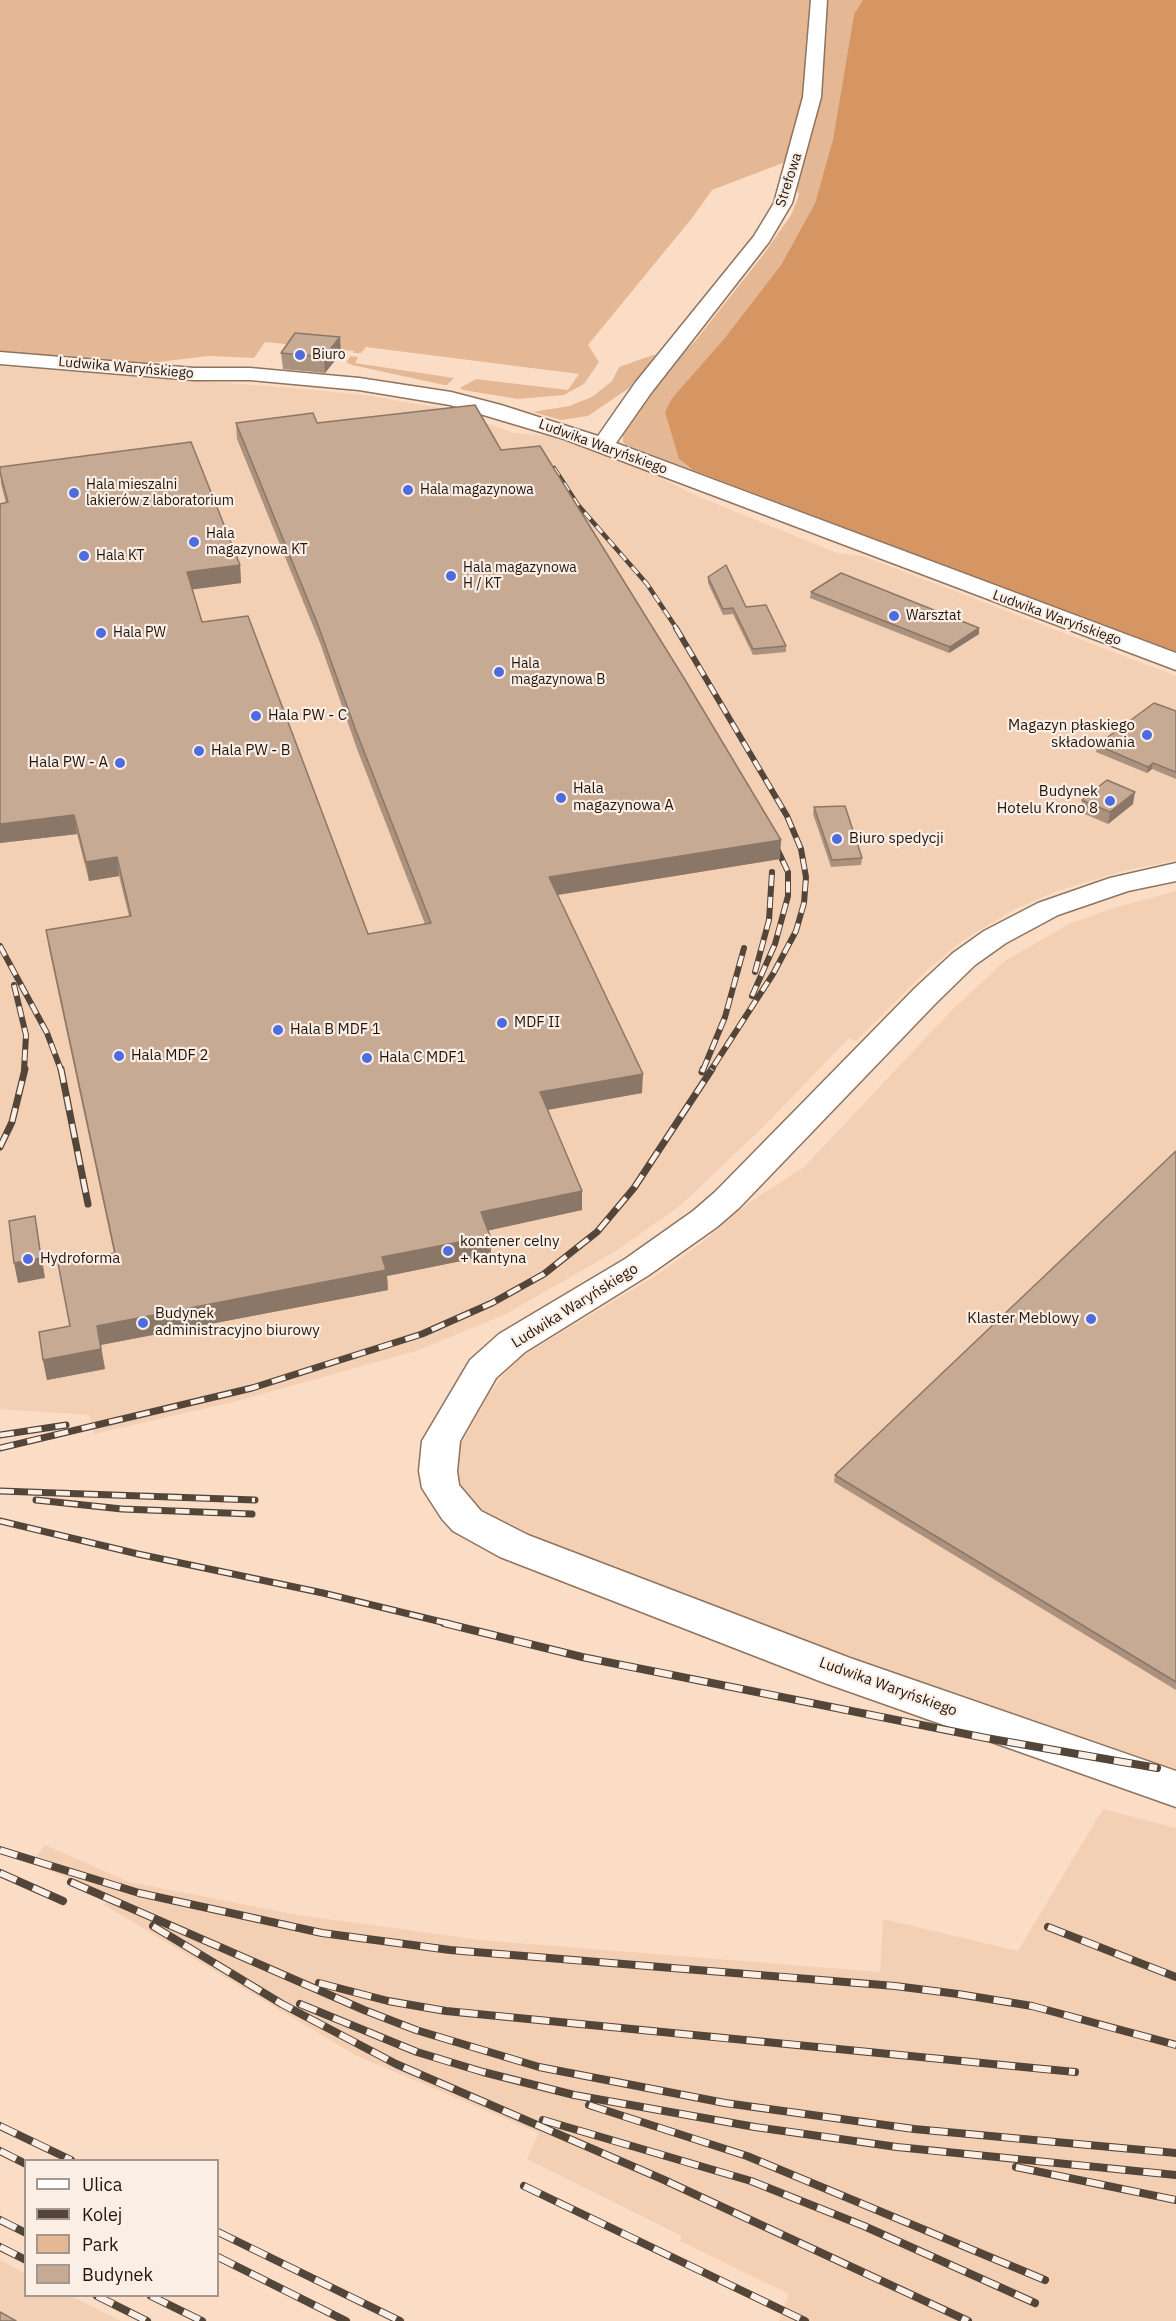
<!DOCTYPE html>
<html>
<head>
<meta charset="utf-8">
<style>
	body { margin:0 }
	#map { position:relative; width:1176px; height:2321px; overflow:hidden; background:#fbddc6; font-family:"IBM Plex Sans",sans-serif }
	canvas { display:block }
	.legend { position:absolute; left:24px; top:2159px; width:195px; height:138px; box-sizing:border-box; background:#fbeee5; border:2px solid #a3978f; margin:0; padding:8px 10px; list-style:none; font-size:18px; color:#20150d }
	.legend li { display:flex; align-items:center; gap:12px; height:30px }
	.legend b { width:30px; border:2px solid #a3978f }
</style>
</head>
<body>
<div id="map">
<canvas width="1176" height="2321"></canvas>
<ul class="legend">
<li><b style="height:8px;background:#fff"></b>Ulica</li>
<li><b style="height:8px;background:#544539"></b>Kolej</li>
<li><b style="height:16px;background:#e5b895"></b>Park</li>
<li><b style="height:16px;background:#c7aa94"></b>Budynek</li>
</ul>
</div>
<script>
const context = document.querySelector('canvas').getContext('2d');
context.lineJoin = 'round';
function fillPath(path, color) {
  context.fillStyle = color;
  context.fill(path, 'evenodd');
}
function shape(rows) {
  const path = new Path2D();
  for (const r of rows) {
    path.moveTo(r[0], r[1]);
    for (let i = 2; i < r.length; i += 2) path.lineTo(r[i], r[i + 1]);
  }
  return path;
}
function trace(path, color, width, dash) {
  context.strokeStyle = color;
  context.lineWidth = width;
  context.lineCap = dash ? 'butt' : 'round';
  context.setLineDash(dash || []);
  context.stroke(path);
}
function write(font, color, halo, rows, align = 'center') {
  context.font = font + ' "IBM Plex Sans",sans-serif';
  context.lineWidth = 4.5;
  context.setLineDash([]);
  context.textBaseline = 'middle';
  context.strokeStyle = halo;
  context.fillStyle = color;
  for (const [text, x, y, turn = 0] of rows) {
    context.save();
    context.translate(x, y);
    context.rotate((+turn || 0) * Math.PI / 180);
    context.textAlign = isNaN(turn) ? turn : align;
    if (halo) context.strokeText(text, 0, 0);
    context.fillText(text, 0, 0);
    context.restore();
  }
}
const built = shape([
	[0,366,293,388,364,395,446,409,514,433,550,436,655,475,697,496,837,553,863,556,1176,676,1176,860,1123,871,1057,891,1017,908,963,940,927,970,856,1041,849,1038,763,1127,681,1205,616,1251,504,1315,416,1351,237,1401,94,1434,89,1415,0,1409],
	[1176,891,1176,1775,1010,1720,494,1525,453,1485,459,1448,489,1394,502,1376,519,1358,652,1278,700,1244,750,1202,804,1167,955,1007,1005,961,1069,924,1110,909],
	[1103,1809,1176,1828,1176,2321,779,2321,789,2294,680,2241,682,2236,527,2159,539,2133,357,2056,104,1905,111,1896,31,1863,45,1845,129,1882,298,1915,480,1940,880,1972,883,1919,1018,1951],
	[0,2260,25,2273,26,2296,71,2296,121,2321,0,2321]
]);
const green = shape([
	[0,0,813,0,805,97,788,161,712,190,692,218,588,345,599,362,584,384,564,395,518,399,463,390,460,388,476,379,568,390,579,374,366,347,361,353,353,353,354,351,265,342,254,358,209,356,141,364,0,352],
	[827,0,863,0,854,14,833,139,815,203,781,265,723,340,672,398,679,459,693,470,626,445,623,442,623,435,663,374,696,340,763,255,791,215,799,195,797,190,821,98],
	[653,355,658,355,629,388,588,416,561,420,533,412,569,406,592,397,612,381,619,367],
	[351,356,358,357,355,363,454,378,447,385,444,385,352,365,346,362]
]);
const forest = shape([
	[863,0,1176,0,1176,653,693,470,679,459,665,412,672,398,723,340,781,265,815,203,833,139,854,14]
]);
const minor = shape([
	[811,0,827,0,821,97,792,203,769,242,651,393,616,443,1176,653,1176,670,564,439,450,405,359,390,250,380,194,380,0,364,0,352,194,368,250,368,359,378,451,392,501,405,598,436,635,383,754,236,774,203,803,97,811,0],
	[1176,863,1176,881,1128,891,1058,915,1006,943,975,965,937,1002,739,1208,717,1227,649,1275,525,1352,496,1378,460,1441,457,1471,459,1485,481,1511,528,1535,850,1658,1176,1771,1176,1807,822,1682,500,1557,453,1531,442,1519,422,1488,419,1471,422,1441,470,1360,499,1334,625,1259,693,1211,715,1192,915,988,953,953,984,931,1038,903,1110,878,1176,863]
]);
const railFar3 = shape([
	[554,468,578,505,647,584,677,629]
]);
const railFar2 = shape([
	[676,628,787,816,801,849,806,877,804,903,796,931,773,974,711,1070],
	[0,946,47,1033,61,1070],
	[755,972,769,920,772,872],
	[14,985,26,1035,24,1070],
	[752,996,775,944,788,896,788,872,772,838],
	[703,1070,725,1017,744,948]
]);
const railFar1 = shape([
	[61,1069,88,1204],
	[702,1072,703,1069],
	[0,1147,12,1122,25,1069],
	[0,1435,66,1425],
	[0,1448,252,1388,422,1334,492,1303,544,1274,597,1232,634,1188,712,1069],
	[0,1491,255,1500],
	[36,1500,122,1509,252,1514],
	[0,1521,138,1554,323,1593,450,1624]
]);
const rail = shape([
	[444,1623,582,1657,986,1738,1157,1768],
	[0,1850,139,1893,322,1933,450,1950,895,1986,958,1994,1032,2006,1176,2045],
	[0,1873,63,1901],
	[71,1882,364,2010,416,2030,539,2067,725,2103,914,2129,1176,2153],
	[153,1926,282,2004,396,2064,662,2179,968,2321],
	[1048,1927,1176,1977],
	[319,1983,388,2001,446,2011,1075,2072],
	[300,2004,417,2052,483,2072,574,2095,755,2127,897,2147,1176,2175],
	[589,2105,747,2156,1045,2280],
	[543,2120,751,2181,864,2226,1035,2303],
	[0,2126,71,2160],
	[0,2151,26,2164],
	[1016,2167,1176,2200],
	[524,2186,805,2321],
	[0,2220,26,2233],
	[218,2232,400,2321],
	[0,2247,26,2260],
	[218,2257,346,2321],
	[97,2296,147,2321],
	[151,2296,202,2321]
]);
const wall = shape([
	[281,353,341,353,325,373,283,369],
	[236,423,317,423,501,450,780,859,558,895,642,1093,548,1110,582,1210,488,1230,491,1255,387,1276,388,1290,101,1345,105,1369,47,1380,43,1360,70,1326,114,1253,49,949,46,930,129,916,119,876,89,881,77,834,0,843,0,504,6,503,1,484,0,467,240,565,241,583,192,589,202,622,368,934,425,924,357,749,320,643,237,439],
	[708,577,746,607,786,646,786,652,753,655,733,614,723,615,708,583],
	[811,592,979,634,949,653,810,598],
	[1176,711,1176,779,1152,769,1147,773,1096,752,1097,745],
	[1082,800,1133,804,1108,824,1080,812],
	[814,807,862,858,861,865,831,867,813,814],
	[1176,1151,1176,1690,834,1482,835,1475]
]);
const shadedWall = shape([
	[340,337,341,353,325,373,324,357],
	[240,565,241,583,189,590,187,572],
	[979,628,979,634,949,653,950,647],
	[1153,763,1152,769,1147,773,1148,767],
	[1135,792,1133,804,1108,824,1110,812],
	[74,815,77,834,0,843,0,824],
	[781,840,780,859,550,896,549,877],
	[117,857,119,876,89,881,86,862],
	[643,1074,642,1093,540,1111,540,1092],
	[582,1191,582,1210,482,1232,481,1212],
	[35,1216,45,1278,18,1283,14,1263],
	[490,1236,491,1255,387,1276,388,1290,100,1345,97,1326,382,1257],
	[101,1349,105,1369,47,1380,43,1360]
]);
const building = shape([
	[295,333,340,337,324,357,281,353,295,333],
	[475,405,501,450,540,446,687,683,781,840,549,877,643,1074,540,1092,582,1191,481,1212,490,1236,382,1257,386,1270,97,1326,101,1349,43,1360,39,1332,70,1326,58,1263,115,1253,46,930,131,916,117,857,86,862,74,815,0,824,0,504,8,502,0,472,0,467,191,442,240,565,187,572,202,622,248,616,368,934,431,923,356,731,318,625,236,423,313,413,317,423,475,405],
	[726,565,746,607,766,605,786,646,753,649,733,608,723,609,708,577,726,565],
	[841,573,979,628,950,647,811,592,841,573],
	[1154,703,1176,711,1176,772,1153,763,1148,767,1097,745,1154,703],
	[1107,780,1135,792,1110,812,1082,800,1107,780],
	[845,806,862,858,832,860,814,807,845,806],
	[1176,1151,1176,1682,835,1475,1176,1151],
	[35,1216,41,1258,14,1263,9,1221,35,1216],
	[0,2312,16,2321,0,2321,0,2312]
]);
const markers = [
	[300,355,6,"#4d6ce0"],
	[408,490,6,"#4d6ce0"],
	[74,493,6,"#4d6ce0"],
	[194,542,6,"#4d6ce0"],
	[84,556,6,"#4d6ce0"],
	[451,576,6,"#4d6ce0"],
	[894,616,6,"#4d6ce0"],
	[101,633,6,"#4d6ce0"],
	[499,672,6,"#4d6ce0"],
	[256,716,6,"#4d6ce0"],
	[1147,735,6,"#4d6ce0"],
	[199,751,6,"#4d6ce0"],
	[120,763,6,"#4d6ce0"],
	[561,798,6,"#4d6ce0"],
	[1110,801,6,"#4d6ce0"],
	[837,839,6,"#4d6ce0"],
	[502,1023,6,"#4d6ce0"],
	[278,1030,6,"#4d6ce0"],
	[119,1056,6,"#4d6ce0"],
	[367,1058,6,"#4d6ce0"],
	[448,1251,6,"#4d6ce0"],
	[28,1259,6,"#4d6ce0"],
	[1091,1319,6,"#4d6ce0"],
	[143,1323,6,"#4d6ce0"]
];
const farStreetnames = [
	["Strefowa",789,180,-72],
	["Ludwika Waryńskiego",126,368,5],
	["Ludwika Waryńskiego",603,447,20],
	["Ludwika Waryńskiego",1057,618,20]
];
const farPoinames = [
	["Biuro",312,355],
	["Hala mieszalni",86,485],
	["lakierów z laboratorium",86,501],
	["Hala magazynowa",420,490],
	["Hala",206,534],
	["magazynowa KT",206,550],
	["Hala KT",96,556],
	["Hala magazynowa",463,568],
	["H / KT",463,584],
	["Warsztat",906,616],
	["Hala PW",113,633],
	["Hala",511,664],
	["magazynowa B",511,680]
];
const poiNames = [
	["Hala PW - C",268,716],
	["Magazyn płaskiego",1135,726,"right"],
	["składowania",1135,743,"right"],
	["Hala PW - B",211,751],
	["Hala PW - A",108,763,"right"],
	["Hala",573,789],
	["magazynowa A",573,806],
	["Budynek",1098,792,"right"],
	["Hotelu Krono 8",1098,809,"right"],
	["Biuro spedycji",849,839],
	["MDF II",514,1023],
	["Hala B MDF 1",290,1030],
	["Hala MDF 2",131,1056],
	["Hala C MDF1",379,1058],
	["kontener celny",460,1242],
	["+ kantyna",460,1259],
	["Hydroforma",40,1259],
	["Budynek",155,1314],
	["administracyjno biurowy",155,1331],
	["Klaster Meblowy",1079,1319,"right"]
];
const streetNames = [
	["Ludwika Waryńskiego",575,1306,-32],
	["Ludwika Waryńskiego",888,1687,20]
];
fillPath(built, '#f3cfb4');
fillPath(green, '#e5b895');
fillPath(forest, '#d69663');
trace(minor, '#8e735e', 3);
fillPath(minor, '#fff');
trace(railFar3, '#544539', 4.5);
trace(railFar2, '#544539', 6);
trace(railFar1, '#544539', 7);
trace(rail, '#544539', 8);
trace(railFar3, '#fbeee5', 3, [9]);
trace(railFar2, '#fbeee5', 4, [11]);
trace(railFar1, '#fbeee5', 4.5, [14]);
trace(rail, '#fbeee5', 6, [18]);
fillPath(wall, '#ab927f');
fillPath(shadedWall, '#8b7768');
fillPath(building, '#c7aa94');
trace(building, '#8b7768', 1.5);
for (const [x, y, r, color] of markers) {
  const dot = new Path2D();
  dot.arc(x, y, r, 0, 2 * Math.PI);
  context.fillStyle = color;
  context.fill(dot);
  trace(dot, '#fbeee5', 2);
}
write('14px', '#20150d', '#fbeee5', farStreetnames);
write('14px', '#20150d', '#fbeee5', farPoinames, 'left');
write('15px', '#20150d', '#fbeee5', poiNames, 'left');
write('15px', '#20150d', '#fbeee5', streetNames);
</script>
</body>
</html>
